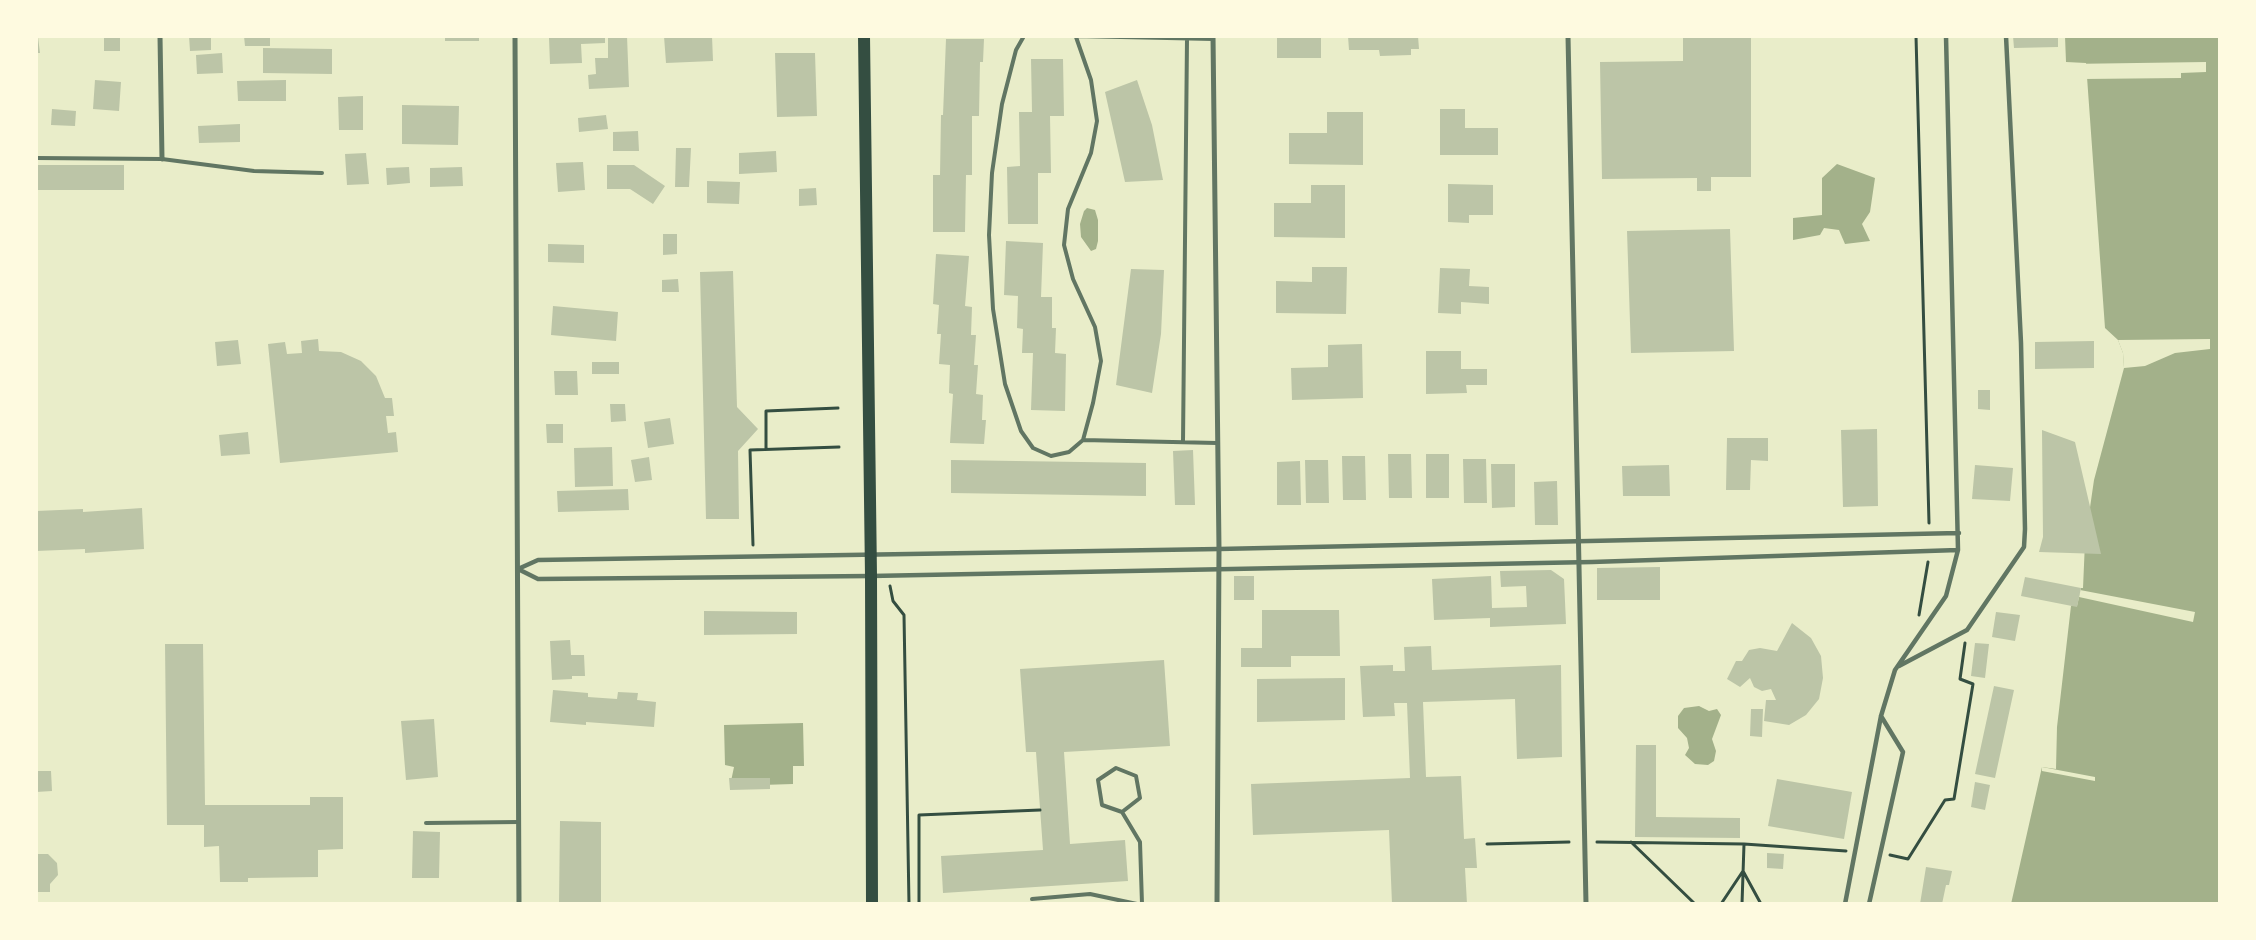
<!DOCTYPE html>
<html>
<head>
<meta charset="utf-8">
<style>
	body { margin:0 }
	#map { position:relative; width:2256px; height:940px; overflow:hidden; background:#e9edc9; font-family:"Work Sans",sans-serif }
	canvas { display:block }
	.frame { position:absolute; inset:0; border:38px solid #fefae0; pointer-events:none }
</style>
</head>
<body>
<div id="map">
<canvas width="2256" height="940"></canvas>
<div class="frame"></div>
</div>
<script>
const context = document.querySelector('canvas').getContext('2d');
context.lineJoin = 'round';
function fillPath(path, color) {
  context.fillStyle = color;
  context.fill(path, 'evenodd');
}
function shape(rows) {
  const path = new Path2D();
  for (const r of rows) {
    path.moveTo(r[0], r[1]);
    for (let i = 2; i < r.length; i += 2) path.lineTo(r[i], r[i + 1]);
  }
  return path;
}
function trace(path, color, width, dash) {
  context.strokeStyle = color;
  context.lineWidth = width;
  context.lineCap = dash ? 'butt' : 'round';
  context.setLineDash(dash || []);
  context.stroke(path);
}
const water = shape([
	[2065,36,2220,36,2220,904,2011,904,2042,767,2056,769,2057,727,2071,606,2077,606,2081,588,2083,588,2085,542,2094,480,2124,368,2123,353,2118,340,2105,328,2086,63,2066,62],
	[1837,164,1875,178,1870,212,1862,224,1870,241,1845,244,1839,230,1824,228,1820,235,1793,240,1793,218,1822,215,1822,178],
	[1087,208,1095,210,1098,220,1098,241,1096,249,1091,251,1081,237,1080,224,1084,211],
	[1699,706,1709,711,1717,709,1721,715,1712,739,1716,751,1714,761,1708,765,1695,764,1685,755,1689,748,1687,738,1678,728,1678,716,1684,708],
	[803,723,804,766,793,766,793,784,730,786,734,767,725,765,724,725]
]);
const pier = shape([
	[2206,62,2206,72,2181,73,2181,78,2084,79,2084,65,2068,64],
	[2210,339,2210,349,2175,353,2145,366,2124,368,2123,353,2118,340],
	[2080,590,2195,612,2193,622,2079,597],
	[2042,767,2095,777,2095,781,2042,771]
]);
const building = shape([
	[104,36,120,36,120,51,104,51],
	[189,36,211,36,211,50,190,51],
	[244,36,270,36,270,46,245,46],
	[445,36,479,36,479,41,445,41],
	[578,36,605,36,605,43,581,44,582,63,550,64,549,38],
	[608,36,627,36,629,87,589,89,588,75,596,74,595,58,608,58],
	[664,36,712,36,713,61,666,63],
	[1277,36,1321,36,1321,58,1277,58],
	[1348,36,1418,36,1419,49,1411,49,1411,55,1380,56,1379,50,1349,50],
	[1683,36,1751,36,1751,177,1711,177,1711,191,1697,191,1697,178,1602,179,1600,62,1683,61],
	[2013,36,2058,36,2058,47,2014,48],
	[36,37,38,37,40,53,36,53],
	[946,39,984,39,983,62,980,62,979,116,972,116,972,175,966,175,965,232,933,232,933,175,940,175,941,115,943,115],
	[263,48,332,49,332,74,263,73],
	[222,53,223,73,197,74,196,55],
	[775,53,815,53,817,116,777,117],
	[1031,59,1063,59,1064,116,1050,116,1051,173,1038,173,1038,224,1008,224,1007,167,1020,166,1019,112,1032,112],
	[95,80,121,82,119,111,93,109],
	[286,80,286,101,238,101,237,81],
	[1137,80,1152,125,1163,180,1125,182,1105,92],
	[363,96,363,130,339,130,338,97],
	[402,105,459,106,458,145,402,144],
	[52,109,76,111,75,126,51,125],
	[1440,109,1465,109,1465,128,1498,128,1498,155,1440,155],
	[1327,112,1363,112,1363,165,1289,164,1289,133,1327,133],
	[606,115,608,129,579,132,578,118],
	[240,124,240,142,199,143,198,126],
	[638,131,639,151,613,151,613,132],
	[676,148,691,148,689,187,675,187],
	[776,151,777,172,739,174,739,153],
	[366,153,369,184,347,185,345,154],
	[583,162,585,190,558,192,556,163],
	[36,165,124,165,124,190,36,190],
	[607,165,634,165,665,186,653,204,630,189,607,189],
	[409,167,410,183,387,185,386,168],
	[462,167,463,186,430,187,430,168],
	[707,181,740,182,739,204,707,203],
	[1448,184,1493,185,1493,215,1469,215,1469,223,1448,222],
	[1311,185,1345,185,1345,238,1274,237,1274,203,1311,203],
	[816,188,817,205,799,206,799,189],
	[1730,229,1734,351,1631,353,1627,231],
	[663,234,677,234,677,254,663,255],
	[1006,241,1043,243,1041,297,1052,297,1052,328,1056,328,1055,353,1066,354,1065,411,1031,410,1033,353,1022,353,1023,329,1017,328,1018,296,1004,295],
	[548,244,584,245,584,263,548,262],
	[936,254,969,256,965,306,972,307,971,335,976,335,974,365,978,365,976,394,983,395,982,420,986,420,984,444,950,443,953,394,949,393,950,365,939,364,941,334,937,334,939,305,933,304],
	[1312,267,1347,267,1346,314,1276,313,1276,281,1312,282],
	[1440,268,1470,269,1469,286,1489,287,1489,304,1461,302,1461,314,1438,313],
	[1131,269,1164,270,1161,334,1152,393,1116,385],
	[733,271,737,407,758,429,738,451,739,519,706,519,700,272],
	[678,279,679,292,662,292,662,280],
	[553,306,618,312,616,341,551,335],
	[318,339,319,351,341,352,361,361,376,376,385,398,392,398,394,416,386,416,388,433,396,432,398,452,280,463,268,344,285,342,287,354,302,353,301,341],
	[238,340,241,364,217,366,215,342],
	[2094,341,2094,368,2035,369,2035,342],
	[1362,344,1363,398,1292,400,1291,368,1328,367,1328,345],
	[1426,351,1461,351,1461,369,1487,369,1487,385,1466,385,1467,393,1426,394],
	[592,362,619,362,619,374,592,374],
	[554,371,577,371,578,395,555,395],
	[1978,390,1990,390,1990,410,1978,409],
	[610,404,625,404,626,421,611,422],
	[670,418,674,444,648,448,644,422],
	[546,424,563,424,563,443,547,443],
	[1877,429,1878,506,1843,507,1841,430],
	[2042,430,2075,442,2101,554,2039,552,2043,537],
	[248,432,250,454,221,456,219,435],
	[1727,438,1768,438,1768,461,1751,460,1750,490,1726,490],
	[612,447,613,486,575,487,574,448],
	[1193,450,1195,505,1175,505,1173,451],
	[1388,454,1411,454,1412,498,1389,498],
	[1426,454,1449,454,1449,498,1426,498],
	[1342,456,1365,456,1366,500,1343,500],
	[649,457,652,480,635,482,631,460],
	[1463,459,1486,459,1487,503,1464,503],
	[951,460,1146,463,1146,496,951,493],
	[1305,460,1328,460,1329,503,1306,503],
	[1300,461,1301,505,1277,505,1277,462],
	[1491,464,1515,464,1515,507,1492,508],
	[1669,465,1670,496,1623,496,1622,466],
	[1975,465,2013,468,2010,501,1972,499],
	[1557,481,1558,525,1535,525,1534,482],
	[628,489,629,510,558,512,557,491],
	[142,508,144,549,85,553,85,549,36,551,36,511,83,509,83,512],
	[1660,567,1660,600,1597,600,1597,568],
	[1551,570,1564,579,1566,624,1490,627,1490,618,1434,620,1432,579,1491,576,1492,608,1527,607,1526,586,1501,587,1500,571],
	[1234,576,1254,576,1254,600,1234,600],
	[2025,577,2081,588,2077,607,2021,596],
	[1262,610,1339,610,1340,656,1291,656,1291,667,1241,667,1241,648,1262,648],
	[704,611,797,612,797,634,704,635],
	[1996,612,2020,615,2015,641,1992,637],
	[1792,623,1811,638,1821,656,1823,678,1819,699,1806,715,1789,725,1764,721,1766,700,1776,700,1771,689,1762,691,1754,687,1750,678,1740,687,1727,679,1736,661,1742,661,1749,650,1760,648,1777,651],
	[570,640,571,655,584,655,585,676,572,676,572,679,552,680,550,641],
	[1975,643,1989,644,1985,678,1971,676],
	[165,644,203,644,205,805,310,805,310,797,343,797,343,849,318,850,318,877,248,878,248,882,220,882,219,846,204,847,204,825,167,825],
	[1431,646,1432,670,1561,665,1562,757,1517,759,1515,699,1423,702,1426,777,1461,776,1464,839,1475,838,1477,868,1465,868,1467,904,1392,904,1389,830,1253,835,1251,784,1410,778,1407,703,1394,703,1395,716,1363,717,1360,666,1393,665,1393,671,1405,671,1404,647],
	[1164,660,1170,746,1064,752,1070,844,1125,840,1128,881,943,893,941,856,1043,850,1036,752,1026,752,1020,669],
	[1345,678,1345,720,1257,722,1257,679],
	[1994,686,2014,690,1995,778,1975,774],
	[553,690,588,693,588,697,617,699,618,692,638,693,637,700,656,702,654,727,586,722,586,725,550,722],
	[1751,709,1763,709,1762,737,1750,736],
	[434,719,438,777,406,780,401,721],
	[1636,745,1656,745,1656,817,1740,818,1740,838,1635,837],
	[36,771,51,771,52,791,36,792],
	[729,778,770,778,770,789,730,790],
	[1777,779,1852,792,1844,839,1768,826],
	[1975,782,1990,785,1985,810,1971,807],
	[560,821,601,822,601,904,559,904],
	[413,831,440,832,439,878,412,878],
	[1767,853,1784,854,1783,869,1767,868],
	[36,854,48,854,57,863,58,875,50,884,50,892,36,892],
	[1926,867,1952,871,1949,885,1946,885,1942,904,1920,904]
]);
const path = shape([
	[1916,36,1929,523],
	[766,449,766,411,838,408],
	[753,545,750,450,839,447],
	[890,586,893,601,904,615,909,904],
	[1919,615,1928,562],
	[1597,842,1744,844,1846,851],
	[1631,842,1695,904],
	[1487,844,1569,842],
	[1890,855,1908,859,1945,800,1954,799,1973,684,1960,679,1965,643],
	[919,904,919,815,1040,810],
	[1721,904,1743,871,1761,904],
	[1742,904,1744,844]
]);
const service = shape([
	[1024,36,1016,50,1002,104,992,173,989,235,993,309,1005,384,1021,431,1033,448,1051,456,1069,452,1083,440,1217,443],
	[1075,36,1213,39],
	[1076,37,1091,80,1097,121,1091,153,1068,209,1064,245,1073,279,1095,327,1101,361,1093,403,1083,440],
	[36,158,162,159,254,171,322,173],
	[1183,442,1187,39],
	[1122,812,1140,798,1136,776,1116,768,1098,780,1102,805,1122,812,1140,842,1142,904],
	[426,823,519,822],
	[1032,899,1090,894,1137,904]
]);
const pedestrian = shape([
	[518,569,538,560,1219,549,1959,533],
	[518,569,538,579,871,576,1592,562,1958,550],
	[1899,666,1967,630,2024,547,2025,529,2021,343,2006,36],
	[1845,904,1881,716,1895,670,1946,596,1958,550,1946,36],
	[1869,904,1903,752,1881,716]
]);
const minor = shape([
	[160,36,162,159],
	[515,36,519,904],
	[1213,36,1219,549,1217,904],
	[1568,36,1586,904]
]);
const primary = shape([
	[864,36,871,576,872,904]
]);
fillPath(water, '#a3b18a');
fillPath(pier, '#e9edc9');
fillPath(building, '#bcc5a7');
trace(path, '#344e41', 3);
trace(service, '#617663', 4);
trace(pedestrian, '#617663', 4.5);
trace(minor, '#617663', 5);
trace(primary, '#344e41', 12);
</script>
</body>
</html>
